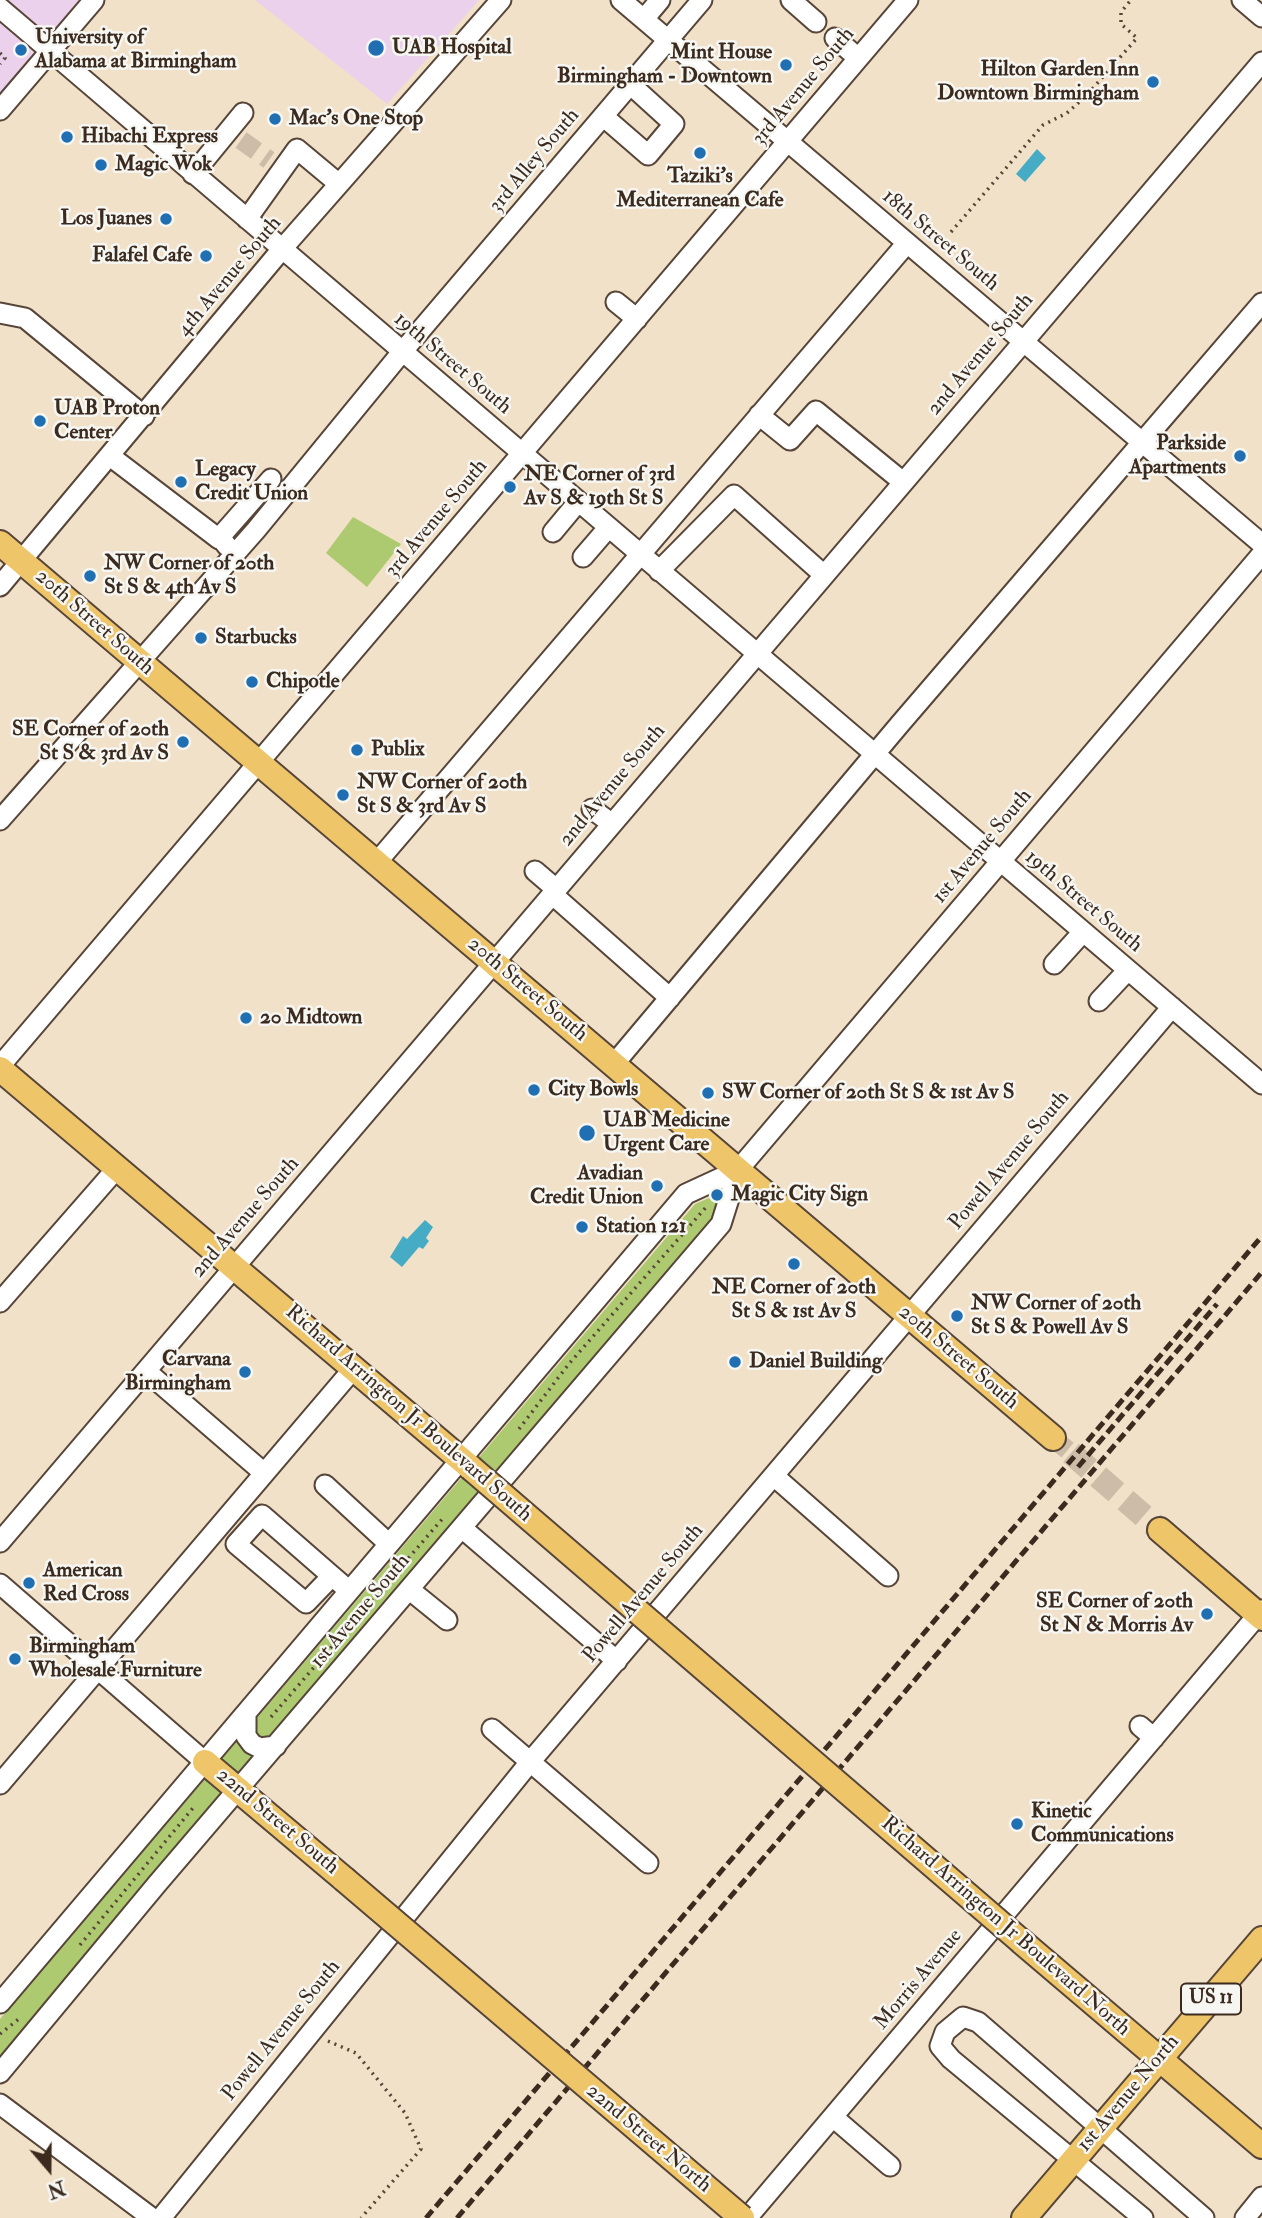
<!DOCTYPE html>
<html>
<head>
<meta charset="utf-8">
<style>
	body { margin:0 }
	#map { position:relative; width:1262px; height:2218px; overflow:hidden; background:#f2e1c9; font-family:"IM FELL Double Pica",serif }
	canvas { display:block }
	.north { position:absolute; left:14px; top:2134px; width:70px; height:70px; -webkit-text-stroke:5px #f6f6f2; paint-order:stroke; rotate:160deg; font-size:19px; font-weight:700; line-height:28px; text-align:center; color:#3b2a1e }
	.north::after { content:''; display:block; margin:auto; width:24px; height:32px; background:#3b2a1e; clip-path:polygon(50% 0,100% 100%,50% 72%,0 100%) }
</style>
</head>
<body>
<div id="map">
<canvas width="1262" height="2218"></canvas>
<div class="north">N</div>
</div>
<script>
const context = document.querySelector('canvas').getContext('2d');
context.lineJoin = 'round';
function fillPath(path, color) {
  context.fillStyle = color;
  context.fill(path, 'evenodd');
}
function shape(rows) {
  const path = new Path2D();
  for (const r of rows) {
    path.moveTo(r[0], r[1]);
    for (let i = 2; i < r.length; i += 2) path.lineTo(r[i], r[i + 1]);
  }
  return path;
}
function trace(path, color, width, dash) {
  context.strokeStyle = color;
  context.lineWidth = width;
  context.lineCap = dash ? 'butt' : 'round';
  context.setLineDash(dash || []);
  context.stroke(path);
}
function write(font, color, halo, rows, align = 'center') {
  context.font = font + ' "IM FELL Double Pica",serif';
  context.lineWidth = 5;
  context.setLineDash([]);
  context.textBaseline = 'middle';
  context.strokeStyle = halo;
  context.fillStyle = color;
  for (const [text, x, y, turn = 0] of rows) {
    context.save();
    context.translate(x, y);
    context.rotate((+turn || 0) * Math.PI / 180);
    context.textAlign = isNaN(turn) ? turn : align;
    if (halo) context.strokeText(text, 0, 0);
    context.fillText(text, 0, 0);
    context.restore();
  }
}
const built = shape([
	[0,0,84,0,0,100],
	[255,0,479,0,387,104]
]);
const green = shape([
	[353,517,401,544,367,587,326,553],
	[716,1195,714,1219,0,2057,0,2019,695,1204]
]);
const water = shape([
	[1037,149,1046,158,1025,182,1016,174],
	[425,1220,433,1227,426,1238,429,1241,423,1249,419,1247,402,1267,390,1257,403,1236,407,1239]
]);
const minorTunnel = shape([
	[241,140,269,160],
	[1053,1438,1071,1453]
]);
const majorTunnel = shape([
	[1071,1453,1160,1530]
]);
const path = shape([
	[0,53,5,58,0,64],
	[951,232,1043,125,1067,113,1086,96,1137,38,1121,24,1121,12,1131,0],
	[519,1429,568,1365,708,1205],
	[271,1717,444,1517],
	[80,1945,193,1808],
	[0,2034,20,2018],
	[328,2041,356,2053,405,2113,421,2149,361,2218]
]);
const minor = shape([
	[621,0,1262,544],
	[791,0,816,22],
	[1242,0,1262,17],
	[0,8,1262,1084],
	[644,19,660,0],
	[835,38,858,58],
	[0,110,94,0],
	[603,116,648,155,674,124,630,84],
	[193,174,243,113],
	[247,219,297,149,339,184],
	[616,302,637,319],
	[0,313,25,318,144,416],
	[759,415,790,440,816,411,903,482],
	[110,456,219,539],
	[553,532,578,502],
	[227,546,220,537,271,479],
	[583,557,608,528],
	[659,571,734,495,824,575],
	[0,586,282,249,501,0],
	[592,809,611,823],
	[0,820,256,530,402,352,702,0],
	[377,862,907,243],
	[535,871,556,889],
	[552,894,670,998],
	[1054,964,1083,932],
	[1099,1001,1128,970],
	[614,1064,900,724,1262,303],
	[0,1066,908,0],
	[0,1302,118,1167],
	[146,1371,264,1473],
	[774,1476,888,1576],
	[325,1485,389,1544],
	[462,1528,617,1661],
	[0,1542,1262,62],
	[332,1576,306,1603,236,1544,262,1515,332,1576,338,1581,349,1591],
	[0,1584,205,1762],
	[410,1590,447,1620],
	[246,1714,246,1736,252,1744,260,1748,276,1746],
	[1140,1726,1154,1738],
	[492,1729,648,1863],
	[0,1784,354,1368],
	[0,2003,686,1194,738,1170],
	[0,2073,157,1884,721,1224,738,1170,1262,554],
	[0,2104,152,2218],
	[833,2117,890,2166],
	[161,2218,530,1762,1172,1007],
	[747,2218,1262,1610],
	[1143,2218,951,2059,940,2046,945,2032,963,2017,978,2022,1204,2218],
	[1245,2218,1262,2197]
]);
const major = shape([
	[0,543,1053,1438],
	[0,1069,471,1468],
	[1160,1530,1262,1618],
	[205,1762,344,1879],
	[1022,1942,1262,2146],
	[1024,2218,1262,1939]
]);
const rail = shape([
	[1078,1467,1217,1304],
	[426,2218,1262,1236],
	[457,2218,1262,1272]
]);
const majorBridge = shape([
	[471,1468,1022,1942],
	[344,1879,742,2218]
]);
const markers = [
	[376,48,9,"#1f6fb2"],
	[21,50,7,"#1f6fb2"],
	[786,65,7,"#1f6fb2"],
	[1153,82,7,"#1f6fb2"],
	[275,119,7,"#1f6fb2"],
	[67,137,7,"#1f6fb2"],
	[700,153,7,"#1f6fb2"],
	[101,165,7,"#1f6fb2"],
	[166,219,7,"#1f6fb2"],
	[206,256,7,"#1f6fb2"],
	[40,421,7,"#1f6fb2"],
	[1240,456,7,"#1f6fb2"],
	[181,482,7,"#1f6fb2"],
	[510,487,7,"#1f6fb2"],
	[90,576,7,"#1f6fb2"],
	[201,638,7,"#1f6fb2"],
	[252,682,7,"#1f6fb2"],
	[183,742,7,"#1f6fb2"],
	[357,750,7,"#1f6fb2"],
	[343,795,7,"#1f6fb2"],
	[246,1018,7,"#1f6fb2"],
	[534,1090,7,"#1f6fb2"],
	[708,1093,7,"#1f6fb2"],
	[587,1133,9,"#1f6fb2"],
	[657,1186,7,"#1f6fb2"],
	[717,1195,7,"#1f6fb2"],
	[582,1227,7,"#1f6fb2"],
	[794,1264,7,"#1f6fb2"],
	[957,1316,7,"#1f6fb2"],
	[735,1362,7,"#1f6fb2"],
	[245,1372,7,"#1f6fb2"],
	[29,1583,7,"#1f6fb2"],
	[1207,1614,7,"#1f6fb2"],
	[15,1659,7,"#1f6fb2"],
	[1017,1824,7,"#1f6fb2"]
];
const shields = [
	[1211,1999,60]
];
const shieldNames = [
	["US 11",1211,1999]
];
const poiNames = [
	["University of",35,38],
	["Alabama at Birmingham",35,62],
	["UAB Hospital",392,48],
	["Mint House",772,53,"right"],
	["Birmingham - Downtown",772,77,"right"],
	["Hilton Garden Inn",1139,70,"right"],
	["Downtown Birmingham",1139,94,"right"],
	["Mac's One Stop",289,119],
	["Hibachi Express",81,137],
	["Magic Wok",115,165],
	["Taziki's",700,177,"center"],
	["Mediterranean Cafe",700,201,"center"],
	["Los Juanes",152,219,"right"],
	["Falafel Cafe",192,256,"right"],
	["UAB Proton",54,409],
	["Center",54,433],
	["Parkside",1226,444,"right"],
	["Apartments",1226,468,"right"],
	["Legacy",195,470],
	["Credit Union",195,494],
	["NE Corner of 3rd",524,475],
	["Av S & 19th St S",524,499],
	["NW Corner of 20th",104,564],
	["St S & 4th Av S",104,588],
	["Starbucks",215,638],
	["Chipotle",266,682],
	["SE Corner of 20th",169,730,"right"],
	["St S & 3rd Av S",169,754,"right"],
	["Publix",371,750],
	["NW Corner of 20th",357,783],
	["St S & 3rd Av S",357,807],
	["20 Midtown",260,1018],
	["City Bowls",548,1090],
	["SW Corner of 20th St S & 1st Av S",722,1093],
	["UAB Medicine",603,1121],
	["Urgent Care",603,1145],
	["Avadian",643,1174,"right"],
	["Credit Union",643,1198,"right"],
	["Magic City Sign",731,1195],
	["Station 121",596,1227],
	["NE Corner of 20th",794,1288,"center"],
	["St S & 1st Av S",794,1312,"center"],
	["NW Corner of 20th",971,1304],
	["St S & Powell Av S",971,1328],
	["Carvana",231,1360,"right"],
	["Birmingham",231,1384,"right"],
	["Daniel Building",749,1362],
	["American",43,1571],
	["Red Cross",43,1595],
	["SE Corner of 20th",1193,1602,"right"],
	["St N & Morris Av",1193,1626,"right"],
	["Birmingham",29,1647],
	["Wholesale Furniture",29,1671],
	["Kinetic",1031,1812],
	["Communications",1031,1836]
];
const streetNames = [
	["3rd Avenue South",804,87,-50],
	["3rd Alley South",535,161,-50],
	["18th Street South",940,241,40],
	["4th Avenue South",230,277,-50],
	["2nd Avenue South",981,355,-50],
	["19th Street South",452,364,40],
	["3rd Avenue South",437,519,-50],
	["20th Street South",94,623,41],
	["2nd Avenue South",613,786,-50],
	["1st Avenue South",983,847,-50],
	["19th Street South",1083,902,40],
	["20th Street South",527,990,40],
	["Powell Avenue South",1010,1161,-50],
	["2nd Avenue South",246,1218,-49],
	["20th Street South",958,1358,40],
	["Richard Arrington Jr Boulevard South",408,1414,41],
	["Powell Avenue South",644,1594,-50],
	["1st Avenue South",361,1612,-50],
	["22nd Street South",277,1822,40],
	["Richard Arrington Jr Boulevard North",1005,1927,41],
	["Morris Avenue",919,1980,-50],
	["Powell Avenue South",282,2031,-51],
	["1st Avenue North",1129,2094,-50],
	["22nd Street North",648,2139,40]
];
fillPath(built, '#ebd1eb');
fillPath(green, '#aeca70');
fillPath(water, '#46acc5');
trace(minorTunnel, '#cdbca7', 19, [19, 10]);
trace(majorTunnel, '#cdbca7', 24, [24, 12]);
trace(minor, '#564538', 23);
trace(major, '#564538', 28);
trace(path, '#564538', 3.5, [2, 5]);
trace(minor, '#fff', 19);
trace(major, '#eec569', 24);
trace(rail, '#3b2a1e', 5, [10, 5]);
trace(majorBridge, '#564538', 28, []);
trace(majorBridge, '#eec569', 24);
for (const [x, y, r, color] of markers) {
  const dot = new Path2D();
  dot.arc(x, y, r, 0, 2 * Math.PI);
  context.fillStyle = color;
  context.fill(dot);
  trace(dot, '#f6f6f2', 2.5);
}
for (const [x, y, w] of shields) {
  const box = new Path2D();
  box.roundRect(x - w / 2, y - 15.5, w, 31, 5);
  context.fillStyle = '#f6f6f2';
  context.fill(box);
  trace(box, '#3b2a1e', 2);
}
write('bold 19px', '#3b2a1e', null, shieldNames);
write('bold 21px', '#3b2a1e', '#f6f6f2', poiNames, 'left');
write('21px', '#3b2a1e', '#f6f6f2', streetNames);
</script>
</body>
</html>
